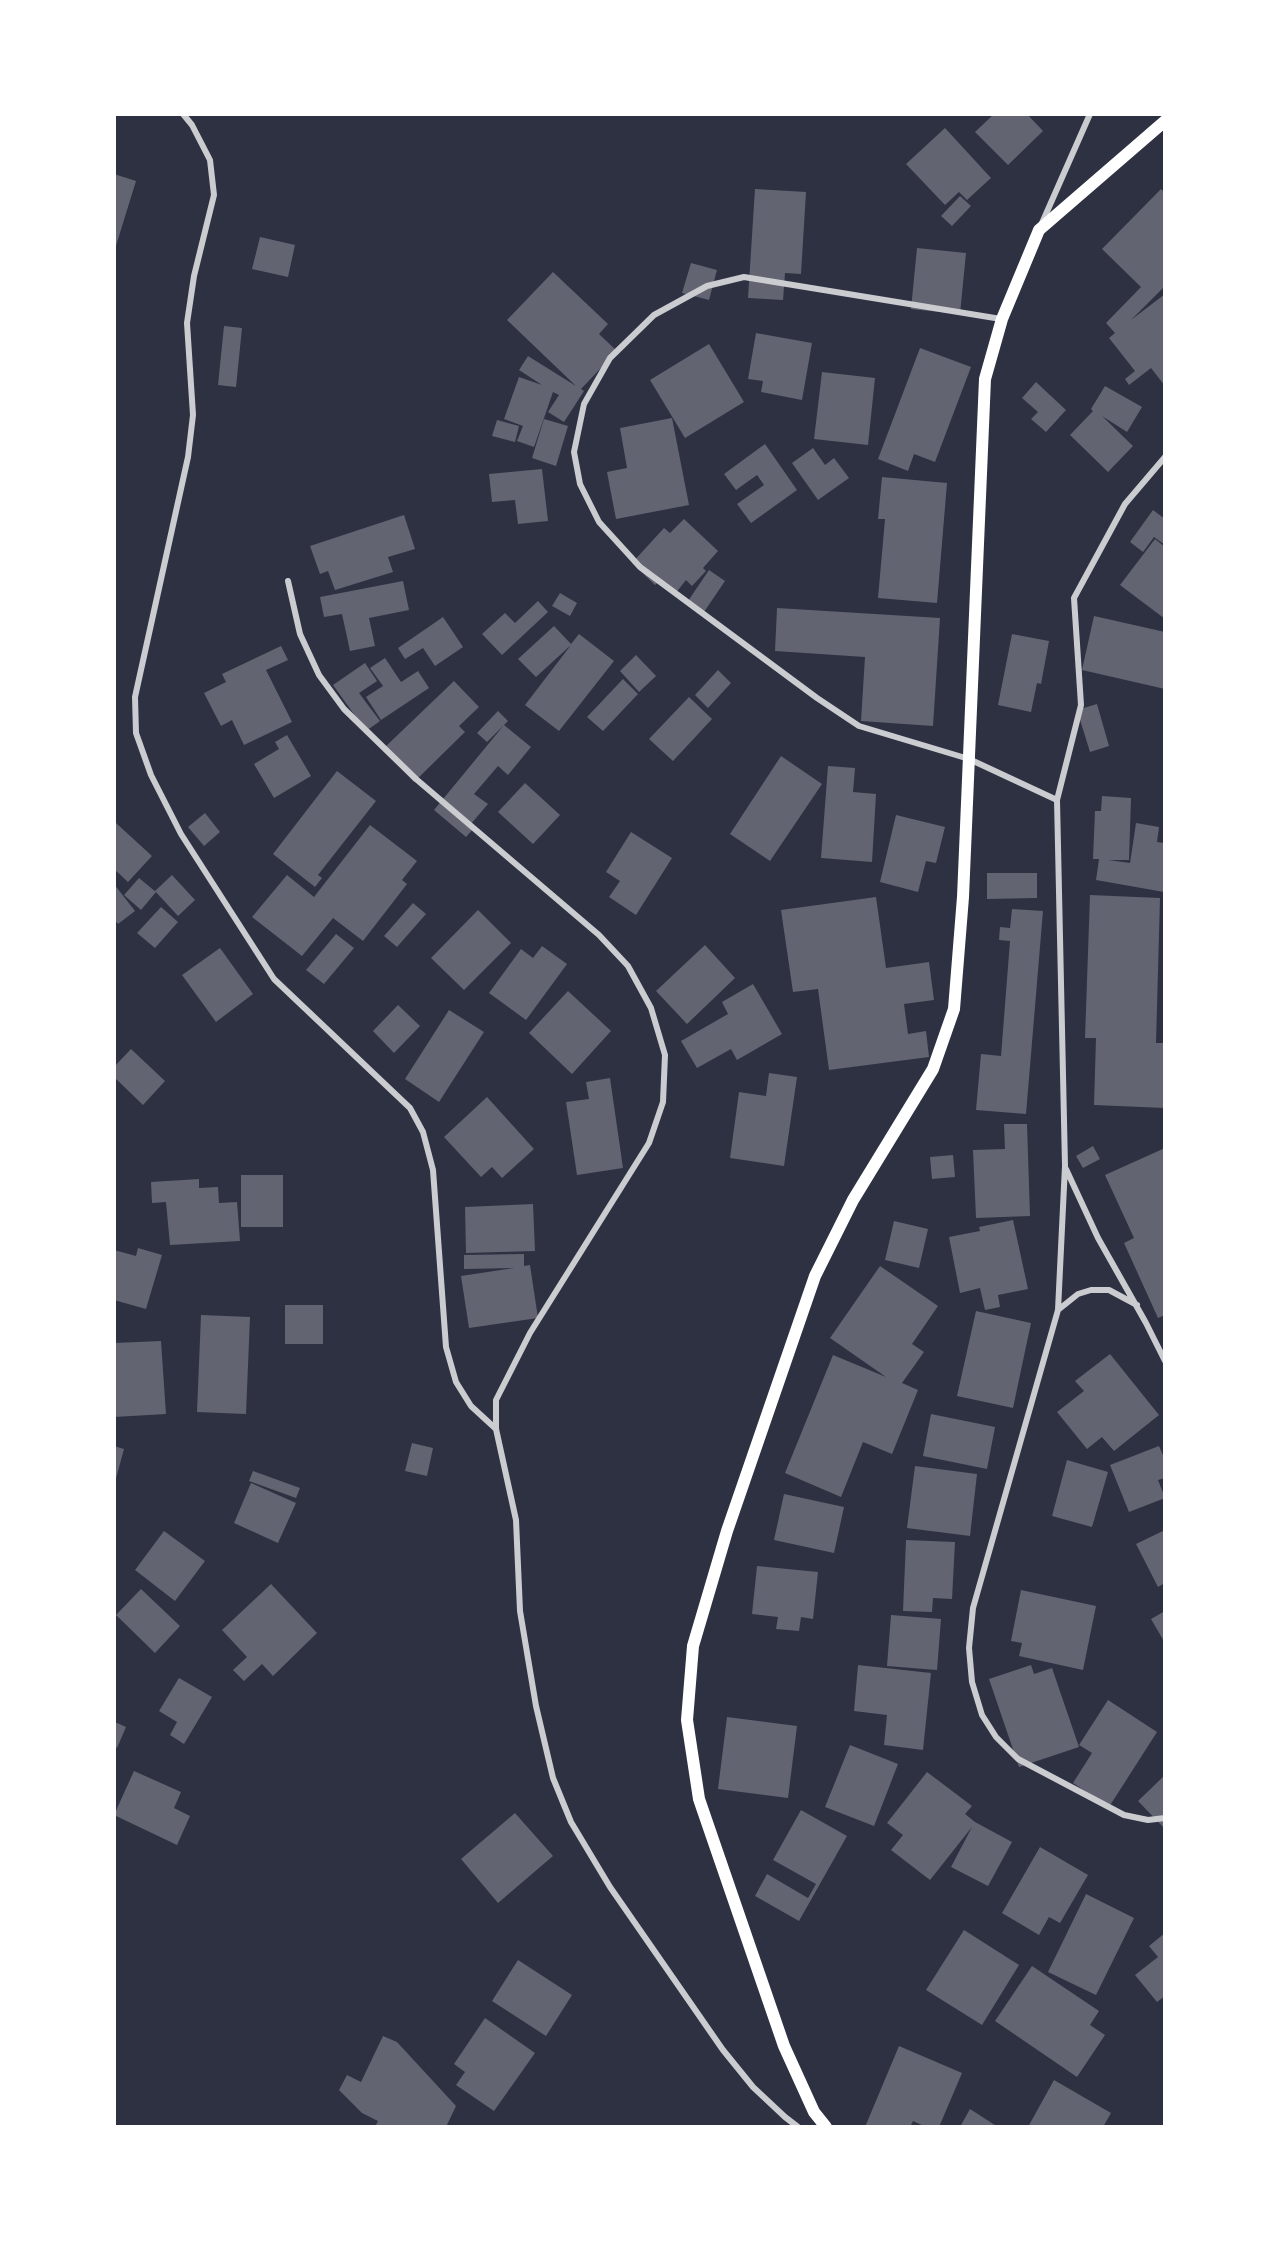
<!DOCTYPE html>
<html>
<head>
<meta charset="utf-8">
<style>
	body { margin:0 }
	#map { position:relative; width:1279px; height:2241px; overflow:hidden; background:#2d3142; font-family:Literata,serif }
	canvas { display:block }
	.frame { position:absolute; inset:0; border:116px solid #fff; pointer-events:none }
</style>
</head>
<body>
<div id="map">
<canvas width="1279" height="2241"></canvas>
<div class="frame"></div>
</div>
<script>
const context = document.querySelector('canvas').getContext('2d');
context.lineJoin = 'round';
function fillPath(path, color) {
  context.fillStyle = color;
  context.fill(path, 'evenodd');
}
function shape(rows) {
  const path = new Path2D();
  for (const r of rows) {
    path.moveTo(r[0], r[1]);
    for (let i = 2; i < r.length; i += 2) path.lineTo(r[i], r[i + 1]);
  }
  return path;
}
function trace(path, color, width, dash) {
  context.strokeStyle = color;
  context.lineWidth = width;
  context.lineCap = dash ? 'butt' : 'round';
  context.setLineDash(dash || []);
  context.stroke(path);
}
const building = shape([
	[994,114,1027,114,1043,131,1008,165,975,132],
	[945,128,991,178,967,200,959,192,945,205,906,164],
	[114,174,136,181,115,249,114,249],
	[755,189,806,192,801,274,785,273,783,300,748,298],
	[1161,189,1165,193,1165,286,1131,320,1165,294,1165,386,1151,368,1129,385,1125,379,1135,371,1109,338,1115,333,1106,323,1141,287,1102,249],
	[960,196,971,206,952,226,941,216],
	[260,237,295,245,288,277,252,269],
	[917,248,966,253,960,314,911,309],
	[691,263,717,270,709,300,682,293],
	[553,272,608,324,599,334,617,351,581,389,584,391,564,422,548,412,559,395,553,392,534,447,517,441,523,426,504,419,519,377,542,385,519,370,528,356,576,386,507,320],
	[224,326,242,328,236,387,218,385],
	[756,333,812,343,802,400,761,392,763,381,748,379],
	[709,344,744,402,685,438,650,380],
	[920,348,971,367,935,462,914,454,908,471,878,459],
	[822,372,875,378,868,445,814,439],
	[1036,382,1066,410,1046,432,1031,419,1038,412,1022,398],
	[1105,386,1142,407,1127,432,1102,416,1133,446,1108,472,1070,435,1093,411,1091,409],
	[672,418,689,505,616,519,607,472,627,468,620,428],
	[544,419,568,426,556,466,532,458],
	[497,420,519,426,515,442,492,436],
	[765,444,797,490,751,523,737,504,764,485,757,475,736,490,724,474],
	[813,448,825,465,834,458,849,478,818,500,792,463],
	[542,469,548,521,518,524,515,500,492,502,489,474],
	[882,477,947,483,937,603,878,598,885,519,878,519],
	[1153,510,1165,519,1165,545,1154,537,1143,552,1130,542],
	[404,515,415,549,388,557,393,572,335,590,328,571,320,574,310,546],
	[684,519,718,551,703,568,706,571,692,586,686,580,675,594,660,580,655,585,632,563,664,528,670,533],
	[1155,539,1165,547,1165,619,1120,585],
	[709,570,725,581,704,612,688,601],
	[403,581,409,610,369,618,375,646,350,651,342,614,324,617,320,597],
	[560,593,577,603,570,616,552,606],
	[538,601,548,612,502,655,482,634,505,613,515,623],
	[777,608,940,618,933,726,861,721,865,657,775,651],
	[1094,616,1165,632,1165,689,1082,670],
	[443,617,463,647,435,666,423,648,405,659,398,648],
	[554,626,571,644,579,634,614,661,559,731,525,705,571,645,536,677,518,659],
	[1012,634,1049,641,1041,684,1037,683,1031,712,998,705],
	[281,646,288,660,266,670,292,722,244,745,232,720,221,726,204,693,226,682,222,674],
	[636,655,656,676,639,692,620,671],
	[385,658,401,682,418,671,429,688,381,720,366,697,383,686,370,668],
	[365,663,377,681,359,693,380,721,366,731,333,685],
	[718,670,731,683,708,708,695,695],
	[623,679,638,694,603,731,587,717],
	[454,681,479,707,459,726,465,732,414,782,383,749],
	[689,697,712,719,673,761,649,739],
	[1097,704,1109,746,1090,752,1077,710],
	[498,711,508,721,487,742,477,733],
	[504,725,531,747,508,775,498,766,474,794,488,804,470,825,474,828,466,837,434,810],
	[287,735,311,776,274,798,254,764,279,749,275,742],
	[781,756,822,784,770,861,730,834],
	[828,766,855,768,853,792,876,794,872,862,821,858],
	[337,771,376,801,318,875,322,878,315,887,273,854],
	[525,783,560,815,533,844,498,812],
	[1102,796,1131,798,1129,860,1108,860,1130,863,1136,823,1159,827,1157,842,1165,843,1164,892,1096,880,1099,859,1093,859,1095,811,1101,811],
	[205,813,220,832,204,846,188,827],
	[896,815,945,827,936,863,926,861,918,892,880,882],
	[116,823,152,856,128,882,114,869,114,826],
	[370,825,417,861,402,880,407,884,363,941,333,918,302,956,252,917,287,875,314,897],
	[631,832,672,858,636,915,609,897,620,881,606,872],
	[987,873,1037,873,1037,898,987,899],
	[172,875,195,900,178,916,155,891],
	[139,878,156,892,141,910,124,895],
	[114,884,135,911,118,924,114,919],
	[1090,895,1160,898,1156,1043,1165,1043,1165,1108,1094,1105,1096,1038,1085,1038],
	[876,897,886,968,929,962,934,1000,904,1004,908,1034,926,1031,929,1057,829,1070,818,989,793,992,781,910],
	[413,903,426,914,397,947,384,936],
	[161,907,178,922,155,948,137,933],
	[1012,909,1043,911,1026,1114,976,1110,981,1054,1001,1056,1010,941,999,940,1000,927,1010,928],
	[478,910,511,943,464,990,431,958],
	[336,934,354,948,324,984,306,970],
	[705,945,735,978,687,1024,656,991],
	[542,946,567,964,526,1020,489,993,521,949,533,958],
	[220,948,253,994,216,1022,182,975],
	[753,984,782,1034,737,1060,731,1049,697,1068,681,1041,728,1014,722,1002],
	[568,991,611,1031,572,1074,529,1033],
	[398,1005,420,1026,394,1053,373,1031],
	[449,1010,484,1032,439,1102,405,1079],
	[131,1049,165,1081,143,1105,114,1077,114,1067],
	[769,1073,797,1077,784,1166,730,1158,739,1092,766,1096],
	[610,1078,623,1168,577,1175,566,1102,589,1099,586,1082],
	[487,1097,534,1149,502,1178,492,1167,481,1177,444,1137],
	[1004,1124,1027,1124,1030,1216,976,1218,973,1150,1005,1149],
	[1093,1146,1100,1159,1083,1168,1076,1156],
	[1165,1148,1165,1315,1158,1318,1124,1243,1134,1238,1105,1175],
	[953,1155,955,1177,932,1179,930,1157],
	[241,1175,283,1175,283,1227,241,1227],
	[199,1179,199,1188,218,1187,219,1203,237,1202,240,1241,170,1245,166,1202,152,1203,151,1182],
	[533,1204,535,1251,466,1253,465,1207],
	[1013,1220,1028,1289,998,1295,1000,1307,985,1310,980,1288,960,1293,949,1237,980,1231,979,1227],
	[894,1221,928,1229,919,1268,885,1260],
	[138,1248,162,1255,146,1309,114,1300,114,1250,136,1256],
	[524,1254,524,1266,530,1265,538,1318,469,1328,461,1276,514,1268,464,1269,464,1255],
	[880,1266,938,1306,912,1344,924,1352,902,1383,918,1390,892,1454,863,1442,841,1497,785,1473,833,1355,886,1377,830,1338],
	[285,1305,323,1305,323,1344,285,1344],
	[976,1311,1031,1323,1013,1408,957,1396],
	[201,1315,250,1317,246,1414,197,1412],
	[161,1341,166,1414,114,1417,114,1343],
	[1110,1354,1159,1415,1114,1451,1102,1437,1087,1449,1057,1412,1084,1391,1075,1381],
	[931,1414,995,1427,987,1469,923,1456],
	[412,1443,433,1448,427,1476,405,1471],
	[114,1446,124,1449,115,1482,114,1482],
	[1159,1446,1165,1460,1165,1478,1158,1480,1165,1498,1129,1512,1110,1465],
	[1067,1460,1108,1472,1092,1527,1052,1516],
	[915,1466,977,1474,970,1536,907,1528],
	[253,1471,300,1488,296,1498,249,1481],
	[251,1483,296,1503,278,1543,234,1523],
	[784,1494,844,1507,834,1553,774,1540],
	[1165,1530,1165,1583,1158,1587,1136,1544],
	[164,1531,205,1561,175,1601,135,1570],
	[906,1540,955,1542,952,1599,933,1598,932,1612,903,1611],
	[757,1566,818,1572,813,1619,801,1617,799,1631,776,1629,778,1617,752,1614],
	[271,1584,317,1633,273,1676,262,1664,244,1681,233,1670,247,1657,222,1630],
	[141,1589,180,1626,155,1653,116,1615],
	[1021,1590,1096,1606,1083,1670,1019,1656,1022,1643,1011,1641],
	[1165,1611,1165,1643,1151,1619],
	[891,1615,941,1619,937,1670,887,1666],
	[858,1665,931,1673,923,1750,884,1745,887,1715,854,1711],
	[1031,1665,1034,1674,1052,1668,1079,1747,1019,1767,989,1679],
	[179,1678,212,1697,184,1744,170,1735,177,1722,159,1711],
	[1108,1700,1157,1732,1109,1807,1073,1783,1092,1753,1079,1745],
	[727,1717,797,1726,788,1798,718,1789],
	[115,1722,126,1727,117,1748,114,1746],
	[850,1745,898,1764,874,1826,825,1807],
	[134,1771,181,1792,174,1808,190,1816,177,1845,114,1815],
	[927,1772,972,1806,965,1814,975,1822,1012,1842,988,1886,951,1867,972,1827,930,1880,891,1850,903,1835,887,1823],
	[1165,1775,1165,1829,1138,1801],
	[801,1810,847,1836,799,1921,755,1896,767,1874,808,1898,816,1884,773,1860],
	[515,1813,553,1856,498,1903,461,1859],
	[1040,1847,1088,1875,1060,1923,1049,1917,1039,1935,1002,1913],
	[1086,1894,1134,1918,1096,1995,1048,1972],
	[964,1930,1019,1965,982,2025,926,1990],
	[1165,1933,1165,1996,1157,2002,1135,1975,1158,1957,1149,1946],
	[518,1960,572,1995,546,2036,492,2001],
	[1032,1966,1099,2011,1090,2025,1105,2035,1077,2077,995,2021],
	[485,2018,535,2053,494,2111,456,2085,465,2072,454,2064],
	[383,2036,397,2042,456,2106,446,2127,375,2127,378,2121,362,2113,339,2090,347,2075,361,2082],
	[899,2046,962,2073,939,2127,926,2127,913,2121,910,2127,865,2127],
	[1054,2080,1111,2113,1103,2127,1028,2127],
	[970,2109,998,2127,960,2127]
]);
const minor = shape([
	[183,114,192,125,210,160,214,195,194,276,187,323,193,415,188,457,135,697,136,733,151,775,181,834,274,979,410,1108,423,1132,433,1170,446,1347,456,1382,471,1406,496,1429],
	[1042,223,1090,114],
	[1001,319,744,277,707,286,654,315,610,358,584,404,574,452,580,484,599,522,640,567,817,698,859,726,969,759,1057,800,1065,1166,1058,1310,973,1608,969,1648,972,1682,982,1715,996,1737,1018,1759,1124,1815,1148,1820,1165,1818],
	[288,581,300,634,319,675,344,709,416,779,599,935,628,966,651,1008,665,1055,663,1102,649,1143,530,1333,496,1400,496,1429,516,1520,520,1611,536,1706,553,1778,571,1822,610,1887,723,2050,753,2087,785,2117,798,2127],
	[1057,800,1081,705,1074,598,1125,504,1165,457],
	[1066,1169,1098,1238,1146,1323,1165,1361],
	[1058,1310,1078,1294,1091,1290,1109,1290,1137,1305]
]);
const secondary = shape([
	[826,2127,814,2112,784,2046,699,1799,687,1720,693,1646,727,1531,815,1276,853,1200,933,1069,954,1009,963,897,985,379,1002,319,1039,230,1165,121]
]);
fillPath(building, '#626471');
trace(minor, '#caccd0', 6);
trace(secondary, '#fff', 12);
</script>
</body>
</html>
